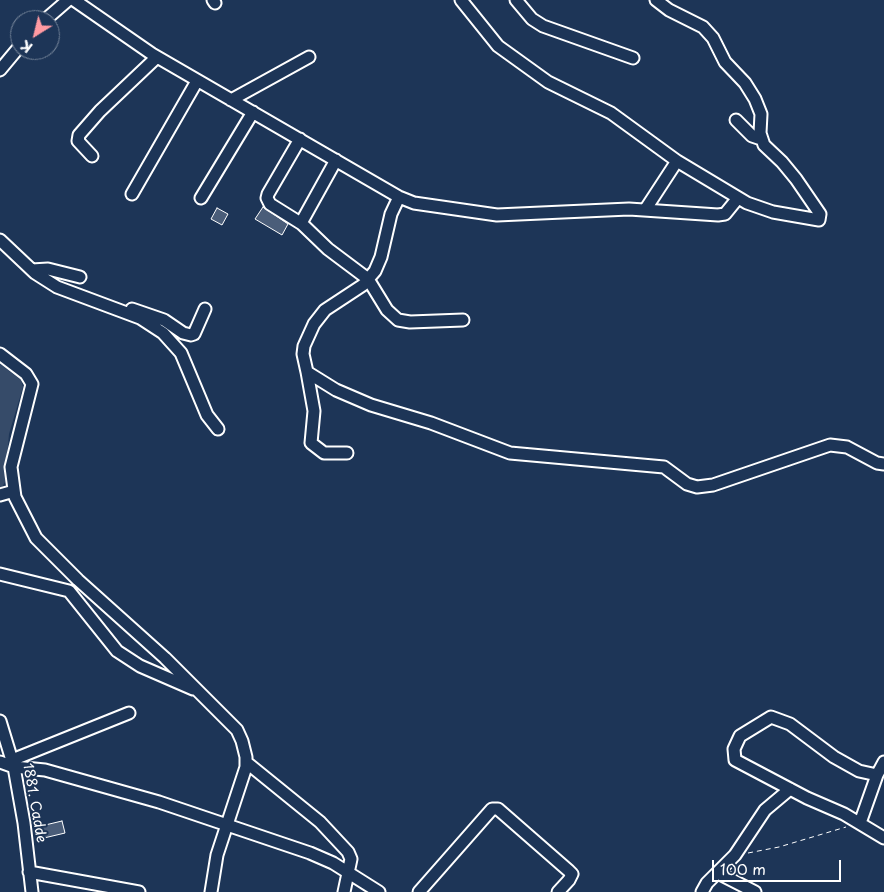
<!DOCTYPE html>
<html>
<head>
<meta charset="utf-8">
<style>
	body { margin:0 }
	#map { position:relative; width:884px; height:892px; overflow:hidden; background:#1d3557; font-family:"Playpen Sans",sans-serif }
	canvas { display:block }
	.north { position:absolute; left:10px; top:10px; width:50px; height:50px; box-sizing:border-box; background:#1d3557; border:1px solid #77869a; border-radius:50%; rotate:216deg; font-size:14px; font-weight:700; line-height:20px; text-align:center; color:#fff }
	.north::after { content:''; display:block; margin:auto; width:18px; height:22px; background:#ff9aa2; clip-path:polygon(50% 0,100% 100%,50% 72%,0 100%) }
	.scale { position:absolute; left:712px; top:860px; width:129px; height:22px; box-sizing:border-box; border:2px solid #fff; border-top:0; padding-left:6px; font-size:15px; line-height:18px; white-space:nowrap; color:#fff; -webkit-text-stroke:4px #1d3557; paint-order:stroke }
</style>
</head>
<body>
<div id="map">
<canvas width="884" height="892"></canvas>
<div class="north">K</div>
<div class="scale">100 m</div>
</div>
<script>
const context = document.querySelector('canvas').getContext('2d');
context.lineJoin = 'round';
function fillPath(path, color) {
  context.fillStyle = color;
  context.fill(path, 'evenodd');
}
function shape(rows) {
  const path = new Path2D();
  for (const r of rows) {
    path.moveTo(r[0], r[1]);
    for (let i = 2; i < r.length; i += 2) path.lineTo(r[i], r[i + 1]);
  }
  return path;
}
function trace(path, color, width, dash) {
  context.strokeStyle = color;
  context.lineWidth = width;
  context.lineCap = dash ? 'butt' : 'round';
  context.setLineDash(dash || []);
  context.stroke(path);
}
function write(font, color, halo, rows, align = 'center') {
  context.font = font + ' "Playpen Sans",sans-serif';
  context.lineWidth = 4;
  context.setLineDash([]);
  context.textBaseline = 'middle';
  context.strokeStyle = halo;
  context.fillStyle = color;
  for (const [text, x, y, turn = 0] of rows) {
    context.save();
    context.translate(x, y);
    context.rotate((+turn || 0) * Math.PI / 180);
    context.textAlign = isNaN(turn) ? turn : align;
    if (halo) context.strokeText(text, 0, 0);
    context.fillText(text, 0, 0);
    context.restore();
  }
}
const green = shape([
	[0,364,21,380,23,387,9,434,5,482,0,491]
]);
const building = shape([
	[263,207,288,224,282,235,255,219,263,207],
	[217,208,228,214,222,225,211,219,217,208],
	[62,821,65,833,44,838,41,826,62,821]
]);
const path = shape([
	[748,853,779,847,846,827]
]);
const minor = shape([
	[74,0,152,54,399,197,414,203,497,215,629,209,718,215,725,214,738,198],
	[213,0,215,3],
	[461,0,498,46,548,82,611,113,677,161,747,203,773,212,819,220,820,214,796,179,782,162,764,145,760,133,761,114,755,99,745,83,725,62,713,38,703,27,669,10,656,0],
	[516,0,532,19,543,26,633,58],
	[45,20,68,0],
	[0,70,20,46],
	[231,100,309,57],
	[736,120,752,136,761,139],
	[300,139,268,194,267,198,270,204,302,224,328,249,368,279,387,310,398,320,410,322,463,320],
	[92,156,78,141,79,135,100,111,157,57],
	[132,194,197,81],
	[399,197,391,214,381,257,375,271,363,285,325,310,314,324,304,346,303,354,307,372,336,390,371,405,431,423,510,453,664,467,687,484,697,487,713,485,830,445,847,447,877,463,884,464],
	[201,198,253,112],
	[645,210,677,161],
	[301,223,336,160],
	[0,240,35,273,57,287,140,318,163,333,181,353,207,415,218,429],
	[32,270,48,269,80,277],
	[132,309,164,320,183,333,191,335,194,334,205,309],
	[0,354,26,374,32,384,11,467,15,497,36,538,78,580,165,658,237,730,242,741,246,757,246,767,217,855,211,892],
	[307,372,314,411,311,443,324,453,347,453],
	[0,495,14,491],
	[0,574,69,591,117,651,140,666,193,689],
	[0,721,14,767,24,823,32,892],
	[12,760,129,713],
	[0,762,14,767,45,770,159,802,310,853,333,863,379,892],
	[246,762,320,822,348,852,351,859,344,892],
	[877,775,859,771,834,757,790,724,771,717,740,736,734,749,735,760,807,798,844,814,884,838],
	[860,823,877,775,884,762],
	[29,872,139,892],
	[718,873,755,892],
	[419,892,492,809,498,809,569,871,572,874,569,880,558,892],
	[702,892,707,883,735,855,765,810,790,789]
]);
const streetNames = [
	["1881. Cadde",34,803,80]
];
fillPath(green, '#364b69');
fillPath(building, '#4a5d79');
trace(building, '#fff', 1);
trace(minor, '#fff', 15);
trace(path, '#fff', 1, [5, 4]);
trace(minor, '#1d3557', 11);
write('14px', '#fff', '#1d3557', streetNames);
</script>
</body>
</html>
